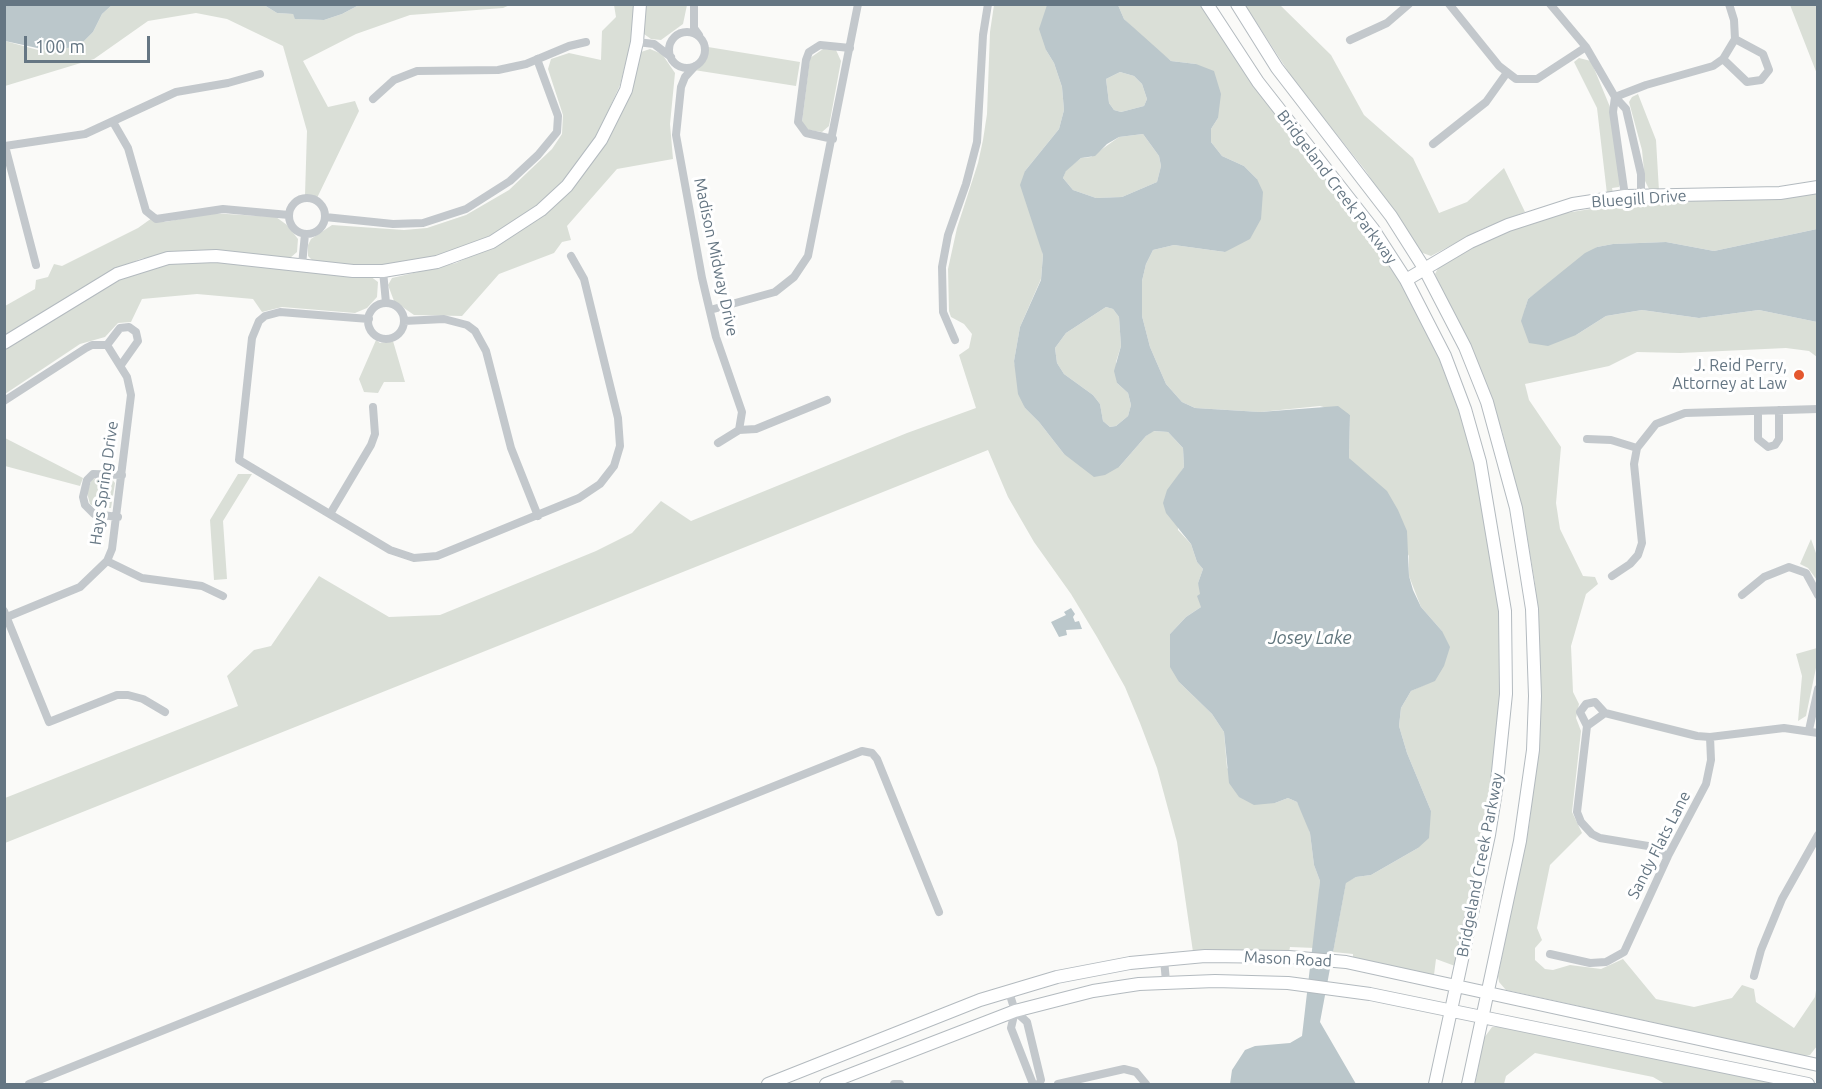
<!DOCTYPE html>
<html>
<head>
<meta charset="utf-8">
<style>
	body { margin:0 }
	#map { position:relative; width:1822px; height:1089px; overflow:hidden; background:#fafaf8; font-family:Ubuntu,sans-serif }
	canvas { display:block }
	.frame { position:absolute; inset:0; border:6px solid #657683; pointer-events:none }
	.scale { position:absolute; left:24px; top:36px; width:126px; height:27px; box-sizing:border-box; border:3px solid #657683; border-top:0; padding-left:8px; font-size:18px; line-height:21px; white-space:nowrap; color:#657683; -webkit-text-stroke:4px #fff; paint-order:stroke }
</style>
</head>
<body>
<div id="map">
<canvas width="1822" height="1089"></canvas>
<div class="frame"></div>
<div class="scale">100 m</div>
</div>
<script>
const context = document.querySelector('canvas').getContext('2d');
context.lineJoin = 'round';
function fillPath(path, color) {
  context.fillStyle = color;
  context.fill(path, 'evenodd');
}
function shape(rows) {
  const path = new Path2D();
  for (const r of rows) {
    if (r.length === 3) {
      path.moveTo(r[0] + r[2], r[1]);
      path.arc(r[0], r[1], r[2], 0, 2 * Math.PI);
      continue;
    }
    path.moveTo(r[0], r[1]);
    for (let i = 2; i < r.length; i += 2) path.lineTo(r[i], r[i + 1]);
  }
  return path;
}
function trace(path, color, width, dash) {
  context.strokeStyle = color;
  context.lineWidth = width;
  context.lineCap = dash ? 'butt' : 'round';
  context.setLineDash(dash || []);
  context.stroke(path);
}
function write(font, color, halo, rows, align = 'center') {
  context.font = font + ' Ubuntu,sans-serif';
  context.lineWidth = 6;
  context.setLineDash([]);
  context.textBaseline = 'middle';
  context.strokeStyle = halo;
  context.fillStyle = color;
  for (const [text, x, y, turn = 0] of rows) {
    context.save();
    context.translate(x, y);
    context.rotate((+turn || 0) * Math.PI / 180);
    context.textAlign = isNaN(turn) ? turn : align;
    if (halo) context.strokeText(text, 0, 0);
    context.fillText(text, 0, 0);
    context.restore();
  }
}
const green = shape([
	[112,5,264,5,277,13,293,14,296,19,324,20,342,14,359,5,510,5,503,8,410,15,356,34,303,61,328,107,355,101,359,111,317,198,305,195,307,131,283,46,227,19,196,13,148,21,94,59,5,86,5,41,38,50,84,41,93,32,102,14],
	[614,5,634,5,631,42,620,85,598,134,574,168,547,198,515,222,480,242,440,255,401,264,362,266,314,262,308,256,308,245,311,239,332,225,404,230,427,228,466,215,509,190,552,149,562,134,563,115,548,69,551,59,569,53,601,60,602,31,616,17],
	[645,5,687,5,683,24,661,40,651,39,644,34],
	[994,5,1047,5,1046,50,1054,63,1062,87,1064,110,1059,129,1025,171,1043,255,1041,279,1020,327,1014,361,1025,408,1039,422,1064,454,1119,467,1146,436,1153,431,1168,432,1183,448,1184,467,1176,479,1178,530,1191,544,1197,562,1203,569,1198,583,1201,589,1201,607,1186,617,1170,634,1179,682,1212,714,1224,732,1227,768,1275,803,1288,798,1297,802,1305,817,1310,833,1314,865,1320,881,1315,948,1290,947,1289,952,1193,952,1177,842,1157,768,1140,723,1125,687,1097,637,1071,594,1034,542,1008,497,988,450,5,843,5,798,238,706,227,676,254,650,271,646,319,576,389,617,440,615,596,551,632,533,661,501,691,521,907,433,976,408,959,355,969,348,972,334,964,324,951,317,949,311,948,269,957,228,978,163,983,140,987,114,990,32],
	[1118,5,1203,5,1390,263,1435,348,1466,430,1483,492,1494,549,1502,646,1499,731,1490,801,1455,966,1436,959,1434,975,1353,959,1353,954,1333,952,1346,882,1356,877,1371,875,1418,848,1431,811,1407,753,1399,726,1401,708,1411,691,1435,680,1442,631,1421,607,1409,576,1409,556,1349,458,1350,415,1320,406,1260,412,1195,408,1182,402,1166,384,1150,347,1142,316,1142,281,1146,264,1153,250,1174,245,1225,252,1257,179,1244,166,1222,156,1211,142,1211,129,1218,118,1196,64,1171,61,1152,46,1124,19],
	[1245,5,1280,5,1331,55,1364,115,1413,158,1439,213,1467,202,1504,168,1525,212,1482,229,1431,256,1420,252,1365,170,1295,82],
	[1790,5,1817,5,1817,74],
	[708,47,800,62,796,86,694,70,705,60],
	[650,49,662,54,675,73,670,124,673,159,617,169,567,226,571,240,562,242,554,253,499,274,462,316,414,315,394,301,388,285,392,278,456,263,507,240,535,221,579,180,602,149,624,108,641,52],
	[823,49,836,50,841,61,829,126,822,132,808,130,802,122,810,58],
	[1579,58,1591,61,1610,107,1621,182,1619,187,1612,188,1613,193,1607,194,1597,108,1574,62],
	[1120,72,1134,76,1142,84,1147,99,1144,106,1121,112,1114,110,1109,103,1106,79],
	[1638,94,1656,140,1659,191,1649,189,1645,181,1642,150,1629,102,1632,97],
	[1143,134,1159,156,1161,166,1157,182,1122,197,1096,198,1073,190,1063,178,1066,170,1081,158,1091,157,1119,137],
	[1817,191,1817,229,1714,251,1666,242,1613,244,1597,247,1528,299,1525,309,1576,335,1606,316,1642,310,1699,318,1759,310,1817,322,1817,357,1809,351,1786,348,1680,353,1637,352,1609,366,1525,384,1529,400,1561,447,1556,503,1560,529,1583,576,1595,577,1598,584,1586,594,1571,646,1573,692,1579,704,1576,718,1581,731,1572,812,1582,833,1550,865,1537,928,1542,940,1535,948,1535,960,1545,969,1553,970,1570,965,1601,969,1623,959,1656,999,1694,1007,1732,998,1742,985,1754,989,1756,1002,1794,1028,1815,997,1817,984,1817,1046,1810,1055,1805,1056,1506,990,1499,982,1498,976,1529,826,1534,782,1540,706,1535,584,1524,518,1502,431,1479,368,1435,274,1438,268,1466,249,1494,236,1553,215,1628,203,1759,199],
	[210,213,276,217,287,225,298,239,297,252,290,258,182,251,140,259,103,275,5,337,5,306,35,289,36,280,48,277,54,264,62,266,138,228,152,218,165,222],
	[207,261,370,276,378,282,377,297,367,308,355,313,282,307,262,312,253,299,197,294,142,299,131,322,118,323,105,337,80,344,5,394,5,348,124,276,173,263],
	[1106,307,1113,309,1119,317,1121,346,1116,362,1117,383,1128,393,1131,405,1128,416,1116,426,1110,427,1103,421,1100,404,1093,395,1064,374,1057,363,1055,348,1066,333],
	[376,340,380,343,393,341,405,382,384,382,378,393,364,392,359,379],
	[5,438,83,478,80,486,5,466],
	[238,474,252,474,223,521,227,579,214,580,210,520],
	[95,478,111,478,115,483,111,508,96,508,90,504,87,493,91,481],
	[1811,539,1817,556,1817,580,1808,568,1800,564],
	[1817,648,1817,663,1806,716,1798,721,1802,676,1796,654],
	[1492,1027,1501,1027,1790,1084,1665,1084,1653,1077,1535,1053,1506,1076,1504,1084,1475,1084,1484,1038]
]);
const water = shape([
	[5,5,17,4,112,5,102,14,93,32,84,41,72,47,51,51,5,41],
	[264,5,359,5,342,14,324,20,295,19,293,14,277,13],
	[1047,5,1118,5,1124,19,1171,61,1196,64,1214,71,1221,94,1218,118,1211,129,1211,142,1222,156,1244,166,1257,179,1263,192,1261,219,1250,239,1225,252,1174,245,1153,250,1146,264,1142,281,1142,316,1150,347,1166,384,1182,402,1195,408,1260,412,1338,406,1350,415,1349,458,1387,491,1398,510,1407,531,1409,576,1413,590,1421,607,1442,631,1450,647,1444,666,1435,681,1411,691,1401,708,1399,726,1407,753,1431,811,1429,838,1418,848,1371,875,1356,877,1346,883,1320,1022,1356,1084,1230,1084,1232,1070,1245,1050,1255,1046,1290,1043,1302,1036,1320,881,1314,865,1310,833,1297,802,1288,798,1275,803,1254,805,1239,797,1229,783,1224,732,1212,714,1179,682,1170,667,1170,634,1186,617,1201,607,1197,596,1200,594,1198,583,1203,569,1197,562,1191,544,1166,513,1163,503,1167,490,1184,467,1183,448,1168,432,1154,431,1146,436,1119,467,1105,475,1094,477,1064,454,1039,422,1025,408,1018,394,1014,361,1020,327,1041,280,1043,255,1020,185,1025,171,1059,129,1064,110,1062,87,1054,63,1046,50,1039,29],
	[1120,72,1134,76,1142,84,1147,99,1144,106,1121,112,1114,110,1109,103,1106,79],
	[1143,134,1159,156,1161,166,1157,182,1122,197,1096,198,1073,190,1063,178,1066,171,1081,158,1095,156,1107,144,1119,137],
	[1106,307,1113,309,1119,317,1121,346,1114,371,1117,383,1128,393,1131,405,1128,416,1116,426,1110,427,1103,421,1100,404,1093,395,1064,374,1057,363,1055,348,1066,333],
	[1817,229,1817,322,1759,310,1699,318,1642,310,1606,316,1576,335,1548,346,1529,343,1521,321,1528,299,1585,253,1597,247,1613,244,1666,242,1714,251],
	[1071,608,1075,614,1073,617,1075,622,1079,621,1082,629,1066,630,1067,635,1059,637,1051,622,1066,615,1064,612]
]);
const street = shape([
	[694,4,694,28,699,35],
	[1449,4,1499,66,1516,79,1537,79,1586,47],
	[1550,4,1586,47,1615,97,1626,109,1641,174,1641,196],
	[687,50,18],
	[1350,40,1387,23,1409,4],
	[637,42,654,44,671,57],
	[1723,59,1747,82,1761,80,1769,70,1763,54,1735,39],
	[695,66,685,77,681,87,676,135,702,278,716,337,742,412,739,430],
	[1615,97,1646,85,1713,66,1723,59,1735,39,1734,20,1729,4],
	[1615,97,1613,112,1625,196],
	[373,99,394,80,417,71,498,70,526,64,569,46,586,42],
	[113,122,128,148,146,211,156,219,223,209,289,215],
	[833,139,806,133,798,122,806,60,809,52,820,45,850,48],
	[1433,144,1486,102,1506,74],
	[307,216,18],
	[325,217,393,224,423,223,466,209,510,181,538,155,557,132,558,116,537,59],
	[36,265,5,146,85,134,176,92,228,83,260,74],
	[302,265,305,234],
	[383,271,386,303],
	[386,321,18],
	[710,310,775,292,794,277,808,256,858,4],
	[369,319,280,312,265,316,259,321,252,338,239,460,390,550,414,558,437,556,579,498,600,484,614,466,620,446,618,418,584,279,571,256],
	[404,321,444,319,467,325,475,331,486,351,511,448,538,516],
	[955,340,943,312,942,267,948,235,966,184,977,142,983,35,988,4],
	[107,345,120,328,129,327,136,332,138,341,121,365],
	[4,401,86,348,92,345,107,345],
	[1758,411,1758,439,1768,447,1775,445,1779,439,1779,410],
	[1587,439,1611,440,1637,448],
	[718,443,739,430,756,429,827,400],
	[330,514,371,445,375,434,373,407],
	[118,517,94,514,85,505,83,497,87,480,93,474,122,475],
	[107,561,142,578,202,586,223,596],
	[1612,576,1630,564,1638,555,1642,543,1634,464,1637,448,1656,424,1685,413,1818,409],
	[1742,595,1764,577,1789,567,1806,573,1818,595],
	[4,611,49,722,117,695,128,695,143,699,165,712],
	[7,617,80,587,107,561,112,549,131,395,127,377,107,345],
	[1587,726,1605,713,1697,736,1710,737,1784,728,1818,733],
	[1587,726,1577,812,1581,822,1592,834,1600,838,1648,846,1668,856],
	[1587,726,1580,712,1586,704,1595,702,1605,713],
	[1809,730,1818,689],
	[1550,954,1590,963,1606,962,1624,952,1668,856,1706,784,1711,760,1710,737],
	[1164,960,1166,981],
	[1754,976,1761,950,1782,899,1818,835],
	[1009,992,1015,1011,1011,1028,1033,1084],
	[1015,1011,1027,1022,1041,1080,1039,1084],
	[29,1084,862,751,872,753,877,759,939,912],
	[894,1084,900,1084],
	[1058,1084,1124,1069,1136,1072,1146,1084]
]);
const secondary = shape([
	[1207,4,1258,82,1373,229,1406,280,1445,356,1465,409,1480,462,1505,611,1506,694,1496,791,1489,835,1435,1084],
	[1237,4,1277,68,1391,216,1424,268,1465,347,1487,402,1516,508,1532,609,1535,696,1533,750,1520,841,1468,1084],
	[1406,280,1470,242,1508,225,1573,204,1625,196,1780,193,1818,187],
	[4,343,117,274,168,258,216,256,353,271,383,271,437,262,492,242,541,210,567,186,601,140,626,90,637,42,640,4],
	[768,1084,980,1000,1057,977,1130,963,1205,956,1289,957,1346,962,1818,1065],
	[826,1084,1015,1011,1093,991,1139,984,1215,981,1288,983,1370,994,1808,1084]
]);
const markers = [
	[1799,375,6,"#e4572e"]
];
const streetNames = [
	["Bridgeland Creek Parkway",1337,187,53],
	["Bluegill Drive",1639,199,-4],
	["Madison Midway Drive",716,257,78],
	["Hays Spring Drive",104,483,-82],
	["Sandy Flats Lane",1659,845,-63],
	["Bridgeland Creek Parkway",1480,865,-79],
	["Mason Road",1288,959,3]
];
const poiNames = [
	["J. Reid Perry,",1787,366],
	["Attorney at Law",1787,384]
];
const waterNames = [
	["Josey Lake",1310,638]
];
fillPath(green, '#dadfd7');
fillPath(water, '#bbc7cb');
trace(secondary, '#b3babf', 14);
trace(street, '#c3c8cc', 8);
trace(secondary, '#fff', 12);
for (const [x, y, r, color] of markers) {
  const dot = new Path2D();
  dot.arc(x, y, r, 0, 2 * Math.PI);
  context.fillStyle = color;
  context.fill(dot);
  trace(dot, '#fff', 2);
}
write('16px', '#657683', '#fff', streetNames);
write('16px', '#657683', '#fff', poiNames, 'right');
write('italic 18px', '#60757c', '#fff', waterNames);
</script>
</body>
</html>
